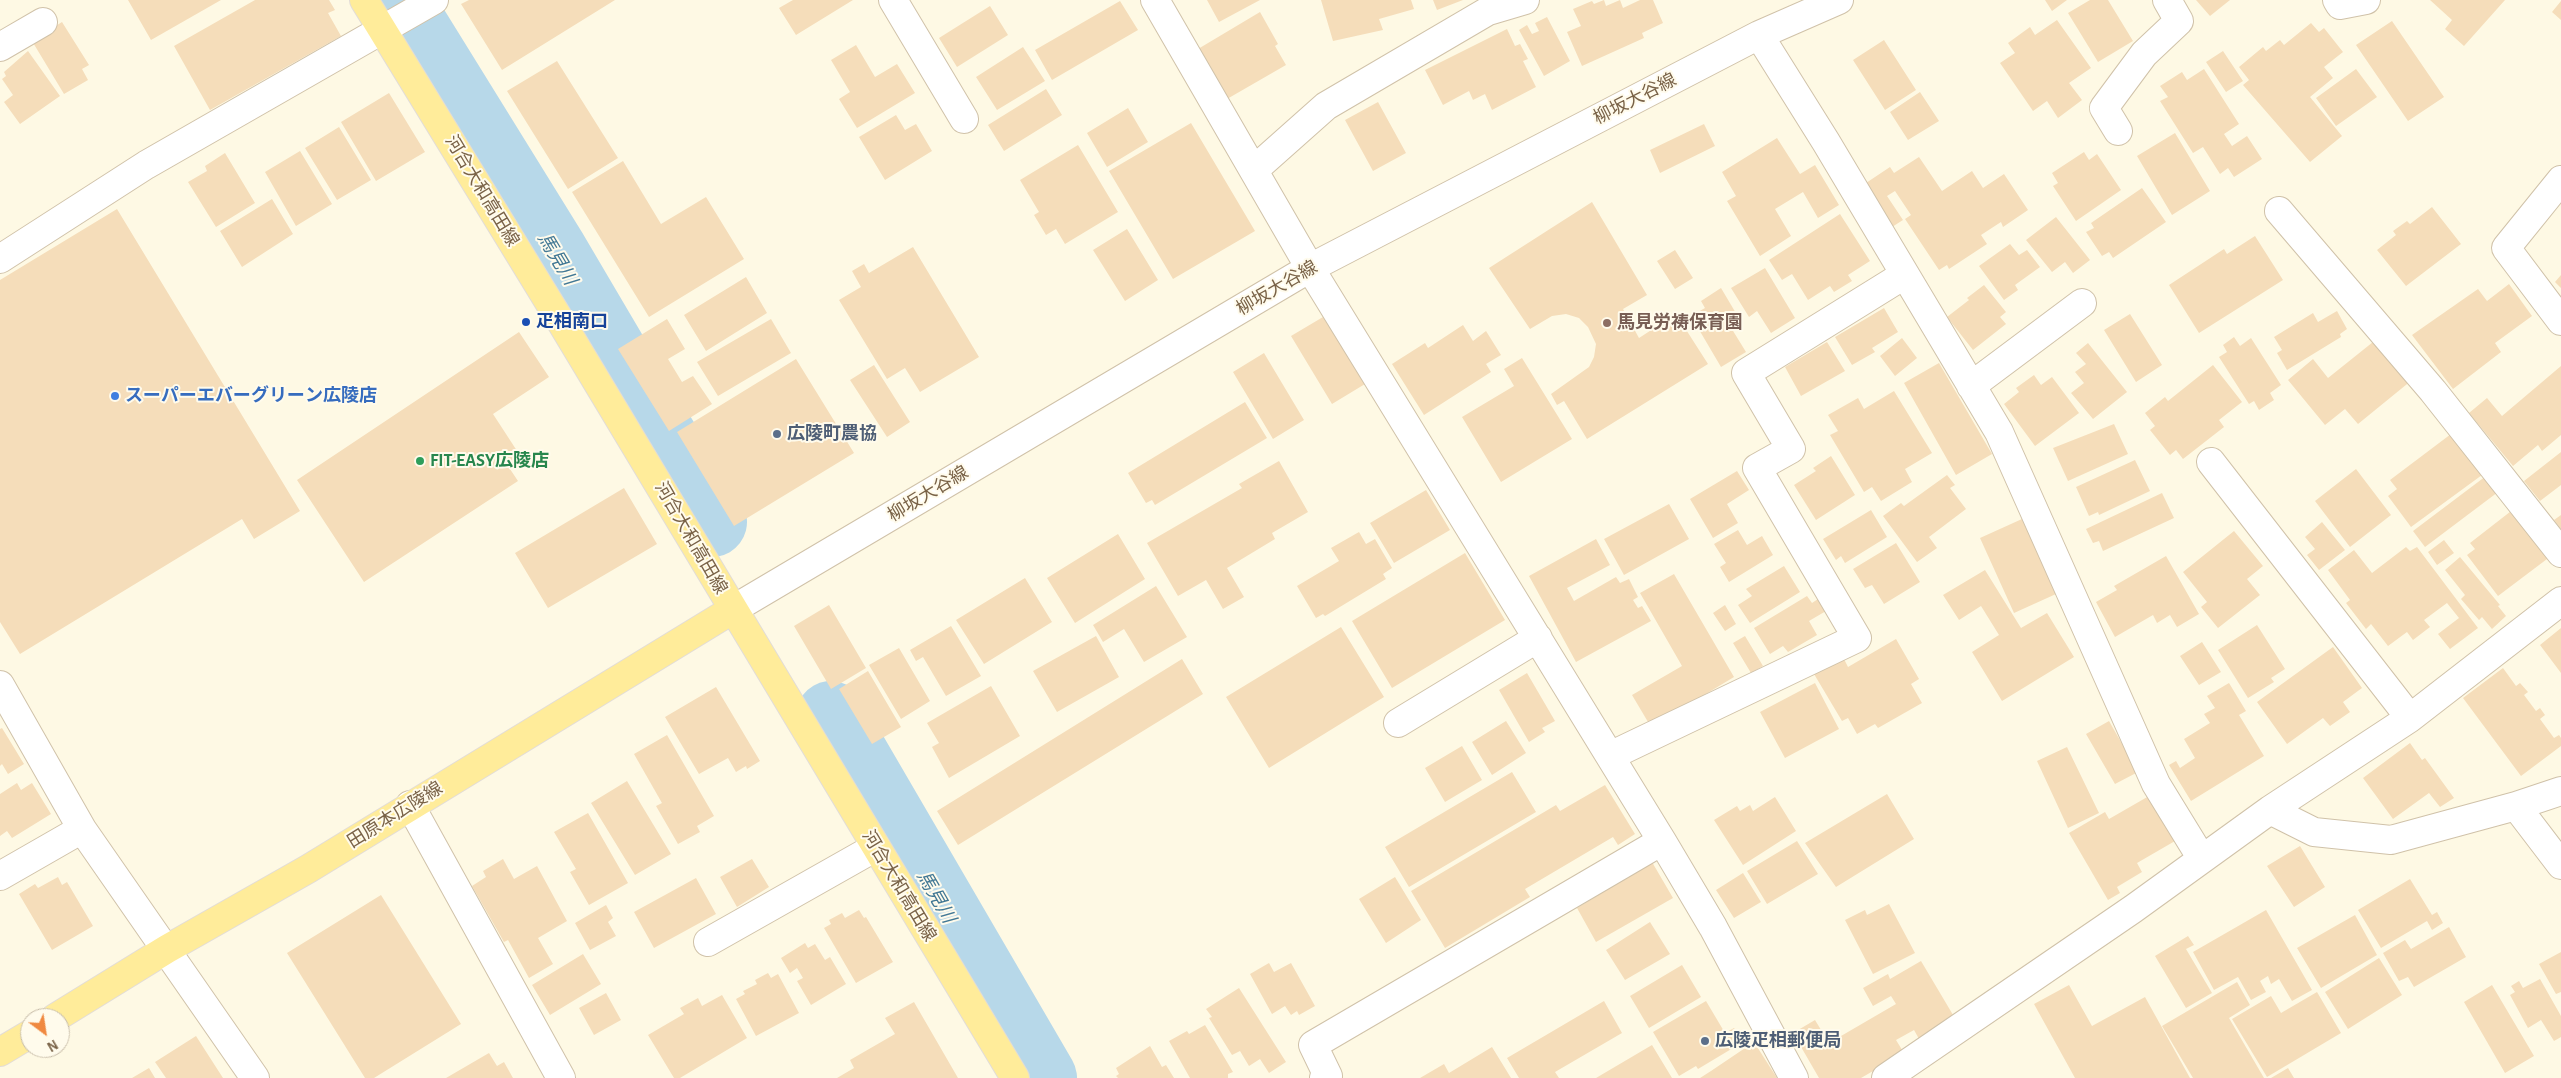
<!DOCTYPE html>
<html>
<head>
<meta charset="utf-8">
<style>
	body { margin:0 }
	#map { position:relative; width:2561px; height:1078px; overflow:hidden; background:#fef9e4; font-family:"Alegreya Sans",sans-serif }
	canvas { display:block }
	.north { position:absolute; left:20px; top:1008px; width:50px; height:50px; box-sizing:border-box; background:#fffbec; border:1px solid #c9beaa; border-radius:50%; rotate:149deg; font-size:14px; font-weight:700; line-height:20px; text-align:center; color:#796247 }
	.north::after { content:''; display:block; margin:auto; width:18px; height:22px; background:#f08940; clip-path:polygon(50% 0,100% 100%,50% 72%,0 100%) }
</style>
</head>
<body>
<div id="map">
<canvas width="2561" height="1078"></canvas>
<div class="north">N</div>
</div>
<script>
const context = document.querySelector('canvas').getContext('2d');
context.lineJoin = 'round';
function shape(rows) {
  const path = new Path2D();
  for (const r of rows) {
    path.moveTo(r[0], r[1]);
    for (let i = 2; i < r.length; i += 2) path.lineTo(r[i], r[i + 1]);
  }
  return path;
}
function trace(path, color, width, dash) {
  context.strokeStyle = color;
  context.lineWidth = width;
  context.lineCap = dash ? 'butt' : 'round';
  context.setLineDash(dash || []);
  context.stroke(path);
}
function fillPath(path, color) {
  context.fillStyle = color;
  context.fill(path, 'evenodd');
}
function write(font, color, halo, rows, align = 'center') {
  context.font = font + ' "Alegreya Sans","Noto Sans JP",sans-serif';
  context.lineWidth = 4;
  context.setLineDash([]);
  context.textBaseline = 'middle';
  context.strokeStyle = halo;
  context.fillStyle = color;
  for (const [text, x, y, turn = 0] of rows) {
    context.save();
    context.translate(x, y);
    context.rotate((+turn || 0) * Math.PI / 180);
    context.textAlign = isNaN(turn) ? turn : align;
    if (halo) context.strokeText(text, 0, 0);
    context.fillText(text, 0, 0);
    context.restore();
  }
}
const river = shape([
	[397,0,553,252,712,522],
	[831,716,1042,1078]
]);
const building = shape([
	[128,0,221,0,151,40],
	[255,0,329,0,335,10,328,13,341,36,210,110,174,46],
	[469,0,615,0,502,70,461,4],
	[793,0,853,0,796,35,779,8],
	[1207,0,1260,0,1219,22],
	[1321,0,1411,0,1414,9,1379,19,1383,30,1333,41],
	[1433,0,1463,0,1437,10],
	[1604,0,1606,6,1620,0,1623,8,1640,0,1653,0,1663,23,1642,33,1644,38,1582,66,1567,32,1581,26,1573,9,1592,1,1594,4],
	[2045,0,2067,0,2052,11],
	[2090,0,2108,0,2133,41,2098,62,2068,13],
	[2196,0,2230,0,2210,16],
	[2430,0,2505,0,2464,46,2445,29,2452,20],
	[1120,1,1138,30,1052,80,1035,50],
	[2561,1,2561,20,2552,12],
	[990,6,1008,35,957,67,939,38],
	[1260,12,1278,44,1275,46,1286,65,1227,99,1198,49],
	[1547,17,1570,61,1544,76,1519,30,1527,25,1532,34,1539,31,1535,23],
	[2057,20,2091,68,2069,83,2082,100,2058,118,2047,101,2033,111,2000,63,2015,53,2008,43,2030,27,2035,35],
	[2392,21,2444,97,2408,121,2356,45],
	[62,22,89,65,82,69,88,80,64,94,32,41],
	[2311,23,2319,32,2324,28,2343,52,2324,67,2333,78,2310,97,2342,136,2310,162,2243,85,2249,80,2239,67,2263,47,2266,51,2280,40,2284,45],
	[1507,29,1515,46,1520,44,1528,59,1523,61,1536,87,1492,110,1485,94,1473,100,1469,91,1443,105,1425,70],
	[1884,40,1916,90,1885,110,1853,60],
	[856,45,875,77,897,64,915,93,857,128,839,99,850,92,831,60],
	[1023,47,1045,81,997,110,976,77],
	[28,51,60,96,20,124,4,102,13,95,2,79,6,76,4,72],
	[2223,51,2243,81,2226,92,2206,62],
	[557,61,618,158,568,189,507,91],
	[2204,69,2239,124,2224,134,2232,146,2247,136,2262,159,2234,177,2228,168,2220,174,2203,147,2193,153,2160,101,2168,97,2160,86,2182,72,2187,80],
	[2356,69,2377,97,2336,126,2316,98],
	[1046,89,1062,115,1004,151,988,125],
	[1920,92,1939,121,1908,140,1890,112],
	[389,93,425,152,376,181,341,122],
	[1378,102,1406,153,1373,171,1345,120],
	[1128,108,1148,142,1107,167,1087,133],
	[896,115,905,130,916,124,932,151,885,180,859,137],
	[1191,123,1255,231,1173,279,1109,171],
	[1704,124,1715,146,1660,173,1650,150],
	[339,127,371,180,337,200,305,148],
	[2175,133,2210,191,2172,215,2137,156],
	[1777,138,1800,174,1815,165,1839,205,1818,218,1803,192,1775,209,1791,236,1760,256,1727,201,1736,196,1722,172],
	[1078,145,1118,212,1065,244,1056,229,1046,235,1034,215,1039,212,1020,180],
	[300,151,332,204,296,226,265,172],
	[2084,152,2089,160,2097,154,2121,190,2076,221,2053,186,2058,183,2052,173],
	[225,153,255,203,216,227,188,182,207,171,205,166],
	[1919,157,1942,191,1972,171,1983,188,2004,174,2028,210,2003,227,2001,222,1981,235,1987,244,1949,269,1947,265,1939,270,1905,219,1911,215,1895,191,1887,196,1903,220,1892,227,1863,185,1890,167,1894,173],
	[623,161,661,224,706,197,744,259,649,317,572,192],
	[2142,188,2166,222,2113,258,2109,252,2102,256,2086,232,2094,228,2091,223],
	[272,199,293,234,242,267,220,231],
	[1592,202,1647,295,1623,309,1639,338,1676,314,1708,364,1587,439,1564,401,1557,405,1551,394,1589,367,1594,357,1596,344,1588,327,1579,318,1566,314,1552,316,1530,329,1489,268],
	[2432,207,2461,244,2406,286,2377,250,2396,235,2393,231,2407,221,2410,224],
	[117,209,300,511,254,539,242,519,20,654,0,622,0,280],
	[1840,214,1870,261,1848,275,1852,281,1834,292,1830,286,1808,300,1792,274,1782,280,1769,260],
	[2056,217,2090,260,2073,273,2065,262,2052,272,2026,240],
	[1127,229,1158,280,1125,301,1093,250],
	[2255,236,2283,280,2199,333,2169,285,2224,249,2227,254],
	[2010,244,2019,255,2027,250,2040,267,2015,285,2018,290,2004,300,1979,266],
	[913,247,979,357,920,392,905,368,887,379,839,300,861,287,852,271,864,264,869,273],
	[1675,250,1693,278,1675,289,1657,261],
	[1765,268,1795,318,1771,333,1757,311,1749,317,1731,288],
	[2561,275,2561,288,2555,282],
	[746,277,767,313,706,351,684,315],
	[2509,284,2532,316,2495,343,2501,352,2453,389,2412,335,2478,289,2487,301],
	[1984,285,2006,312,2000,317,2006,324,1973,350,1947,317,1969,300,1967,298],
	[1721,288,1740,320,1730,326,1746,352,1721,367,1691,316,1705,308,1701,301],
	[1884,308,1898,332,1872,348,1875,352,1852,365,1835,337],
	[2337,311,2347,329,2340,334,2341,337,2287,370,2277,353,2282,350,2274,337,2313,313,2318,322],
	[2130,314,2162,365,2136,382,2104,330],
	[1323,317,1365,384,1332,404,1291,336],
	[667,319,685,349,668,359,682,382,693,376,712,404,669,431,618,349],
	[771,319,791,353,718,396,697,362],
	[1463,325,1473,341,1486,331,1501,355,1486,364,1491,372,1424,415,1392,364,1425,343,1428,348],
	[519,332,549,377,493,414,521,457,508,466,518,481,364,582,297,480],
	[2234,337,2240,346,2251,338,2281,385,2270,393,2274,400,2259,410,2254,401,2249,404,2219,357,2227,352,2223,345],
	[1902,338,1917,358,1895,376,1880,356],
	[2378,338,2412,380,2358,424,2345,409,2325,425,2288,380,2313,359,2328,378],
	[1827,342,1845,371,1801,396,1785,367],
	[2088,343,2127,392,2093,419,2071,393,2084,383,2075,372,2086,364,2076,353],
	[1264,353,1304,420,1273,439,1233,372],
	[1522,358,1572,439,1501,482,1462,417,1514,386,1504,369],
	[796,359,854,453,734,526,677,432],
	[1939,363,1992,454,1956,475,1904,383],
	[874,365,910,422,887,437,850,380],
	[2213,365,2242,402,2219,420,2224,427,2183,459,2176,450,2170,455,2150,430,2155,426,2145,413,2165,397,2168,401],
	[2561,366,2561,435,2542,451,2538,445,2513,466,2469,413,2487,398,2502,416],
	[2034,375,2041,385,2052,377,2079,413,2035,446,2004,404,2019,392,2016,388],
	[1894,391,1932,453,1905,469,1912,482,1881,501,1872,487,1864,492,1830,435,1838,431,1828,415,1858,398,1864,409],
	[1245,402,1267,438,1155,505,1152,500,1146,503,1128,473],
	[2114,424,2128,454,2068,481,2053,448],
	[2451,434,2482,475,2411,527,2388,496,2397,489,2390,480],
	[2561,452,2561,485,2540,501,2524,481],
	[1831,456,1855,495,1816,520,1794,485,1816,471,1813,468],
	[2135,460,2150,491,2099,515,2098,512,2089,516,2076,487],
	[1279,461,1308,512,1272,533,1275,539,1227,568,1244,597,1223,609,1206,580,1178,596,1147,543,1242,488,1239,484],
	[2356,469,2391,515,2350,547,2315,501],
	[1737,471,1749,490,1727,504,1738,523,1713,538,1690,499],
	[1947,475,1955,485,1950,488,1966,509,1929,537,1937,548,1917,562,1883,516,1901,503,1904,506],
	[2486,476,2498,492,2425,547,2413,531],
	[624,488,657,544,548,608,515,553],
	[1426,490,1450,530,1394,563,1370,523],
	[2162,493,2174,518,2103,551,2099,541,2093,543,2086,529],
	[1669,504,1689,539,1624,575,1604,539],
	[2515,508,2551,556,2498,596,2467,555,2475,549,2470,543],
	[1871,510,1887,537,1845,563,1841,556,1836,560,1823,539],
	[2561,515,2561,529,2554,520],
	[2022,519,2056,594,2014,613,1980,538],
	[2322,522,2345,550,2319,570,2307,555,2315,549,2305,537],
	[1738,530,1747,545,1762,536,1773,555,1729,582,1720,567,1726,563,1714,544],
	[2234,531,2263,566,2247,579,2260,595,2218,628,2201,607,2207,602,2183,572],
	[1359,532,1366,544,1375,539,1392,568,1383,574,1386,579,1325,616,1323,614,1316,618,1297,586,1339,561,1331,548],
	[1118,534,1145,579,1075,623,1047,578],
	[1596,539,1610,565,1567,588,1574,601,1616,577,1620,583,1629,579,1638,597,1633,600,1638,608,1642,606,1651,621,1576,662,1529,576],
	[2444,540,2454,553,2437,565,2428,552],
	[1896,543,1920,582,1884,604,1872,585,1865,588,1853,569],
	[2406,547,2410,551,2417,547,2478,628,2450,649,2438,634,2459,618,2447,603,2424,620,2430,627,2413,640,2407,632,2388,646,2371,624,2366,629,2346,603,2350,600,2328,570,2354,550,2372,573],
	[1465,553,1505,620,1392,688,1352,621],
	[2166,556,2199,614,2177,627,2170,615,2157,623,2153,615,2115,637,2096,602,2117,590,2114,586],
	[2460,557,2500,605,2498,606,2506,616,2492,629,2482,617,2479,620,2461,599,2465,595,2445,570],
	[1784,566,1800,592,1750,623,1738,605,1752,596,1746,589],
	[1985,570,2021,628,2047,613,2074,657,2002,701,1972,652,1999,635,1981,606,1959,620,1943,595],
	[1674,574,1734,677,1651,727,1632,695,1682,666,1640,593],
	[1025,578,1052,622,984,664,956,620],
	[1156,586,1187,637,1144,662,1124,629,1103,642,1093,625],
	[1807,596,1812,603,1818,599,1826,611,1809,621,1817,635,1788,652,1783,646,1770,654,1754,628],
	[829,605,866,668,831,689,794,626],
	[1725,605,1736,624,1725,631,1713,613],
	[2257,625,2285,669,2271,678,2274,682,2248,698,2218,650],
	[951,626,981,676,946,696,923,657,916,661,910,650],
	[1341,627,1384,697,1269,768,1226,697],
	[2561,628,2561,673,2540,645],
	[1096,636,1119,677,1057,712,1033,671],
	[1745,636,1763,666,1751,673,1733,643],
	[1896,639,1919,679,1911,684,1922,703,1878,728,1875,724,1857,734,1848,718,1842,721,1814,674,1843,657,1848,667],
	[2202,642,2221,672,2199,685,2180,656],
	[2333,647,2362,688,2343,702,2350,712,2330,726,2323,718,2287,744,2257,702],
	[899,648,930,701,901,719,869,665],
	[1182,659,1203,694,958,845,937,811],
	[2503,668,2516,686,2520,683,2528,692,2524,695,2536,711,2540,708,2545,715,2540,719,2554,738,2559,735,2561,738,2561,746,2521,776,2463,698],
	[868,671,901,727,872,744,839,689],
	[1527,673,1555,721,1542,728,1545,732,1529,742,1499,690],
	[1815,683,1839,729,1785,758,1760,712],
	[2229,683,2246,711,2239,715,2264,756,2191,801,2169,765,2176,761,2180,768,2195,758,2184,739,2210,723,2204,714,2215,708,2207,696],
	[991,686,1020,736,949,778,932,747,939,743,927,723],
	[716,687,760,761,747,769,746,766,736,772,728,758,699,774,665,717],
	[1506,721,1526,753,1492,775,1472,742],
	[2109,721,2138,772,2115,784,2086,734],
	[2,728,24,764,8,774,2,764,0,766,0,729],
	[667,735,714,816,697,826,700,832,678,844,656,806,662,803,634,754],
	[2410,743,2422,760,2425,758,2454,798,2440,807,2429,793,2393,819,2363,778],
	[1462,746,1482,780,1445,802,1425,768],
	[2067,747,2099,813,2068,828,2037,761],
	[1512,772,1536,812,1409,887,1385,847],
	[627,781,671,854,635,875,591,803],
	[17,783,21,790,32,783,51,814,12,838,7,831,0,836,0,794],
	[1605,785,1635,834,1618,845,1613,837,1525,889,1530,897,1445,948,1411,891,1556,805,1560,811],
	[1887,794,1914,839,1836,887,1805,843],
	[2149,796,2175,841,2137,863,2142,872,2117,887,2120,893,2108,900,2069,833,2105,812,2109,819],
	[1775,797,1796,831,1743,865,1714,820,1737,806,1740,811,1750,805,1753,811],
	[588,813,628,883,589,905,570,872,576,869,554,832],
	[1797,841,1818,874,1767,904,1747,871],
	[2300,846,2325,887,2294,907,2267,866],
	[503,859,514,879,537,866,567,921,538,938,553,964,529,978,508,940,504,942,472,886,486,877,483,871],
	[752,859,769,887,737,907,720,877],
	[1652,862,1673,898,1596,942,1577,908],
	[1743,873,1761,902,1734,918,1716,890],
	[58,877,62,885,67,882,93,926,52,950,19,894,35,884,38,888],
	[1395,877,1421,920,1386,943,1359,899],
	[696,878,716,914,654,948,634,912],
	[2410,879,2432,915,2437,912,2443,923,2432,930,2427,921,2381,948,2358,910],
	[381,895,461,1024,374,1078,365,1078,287,953],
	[1889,904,1915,953,1873,974,1845,920,1865,910,1867,915],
	[606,905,613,918,608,922,616,936,590,950,575,923],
	[859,910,864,918,866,917,893,962,856,983,824,928,831,924,829,920,842,913,845,918],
	[2266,910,2312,990,2292,1001,2279,979,2271,984,2268,976,2260,981,2266,992,2251,1000,2238,977,2214,990,2193,952],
	[2355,915,2377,955,2321,988,2297,948],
	[1650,922,1670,954,1625,980,1606,950],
	[2449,927,2466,957,2414,987,2408,977,2399,981,2383,953,2405,940,2411,949],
	[2188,936,2194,945,2186,949,2212,993,2186,1008,2155,956],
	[805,943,808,948,815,944,825,960,830,957,846,984,811,1005,797,981,803,978,797,968,790,973,781,958],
	[2561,952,2561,992,2556,994,2539,964],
	[583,954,601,984,550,1015,532,985],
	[2379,958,2402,995,2348,1029,2325,992],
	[1921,961,1959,1025,1923,1046,1914,1030,1896,1040,1904,1053,1861,1078,1819,1078,1793,1033,1815,1020,1829,1043,1896,1004,1891,996,1873,1006,1863,988,1888,974,1890,979],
	[1269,963,1274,972,1291,963,1315,1006,1299,1015,1297,1011,1291,1015,1285,1006,1272,1014,1250,974],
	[1682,965,1701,997,1649,1028,1630,996],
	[768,973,771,978,778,974,799,1013,756,1036,736,999,745,994,743,991,757,984,755,980],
	[2540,979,2561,1016,2561,1037,2554,1041,2541,1020,2528,1028,2510,995,2515,992,2511,986,2519,981,2523,988],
	[2237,982,2250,1005,2229,1018,2264,1078,2193,1078,2162,1026],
	[2069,985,2092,1026,2145,997,2190,1078,2075,1078,2034,1004],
	[2492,985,2534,1056,2505,1073,2464,1002],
	[1239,988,1286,1062,1269,1073,1260,1059,1249,1066,1240,1051,1232,1055,1209,1018,1212,1017,1206,1009],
	[2317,992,2341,1033,2267,1077,2232,1019,2271,996,2281,1013],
	[606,993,621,1020,594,1035,579,1008],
	[722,995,747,1038,680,1078,674,1078,648,1035,684,1014,680,1008,698,998,702,1006],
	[1604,1001,1622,1033,1555,1072,1559,1078,1519,1078,1507,1058],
	[1706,1001,1725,1033,1734,1028,1743,1042,1698,1069,1696,1066,1679,1076,1653,1032],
	[914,1002,958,1078,837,1078,854,1068,850,1060,895,1034,885,1018],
	[1205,1025,1233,1072,1228,1074,1228,1078,1190,1078,1169,1041,1187,1031,1189,1034],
	[196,1036,223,1078,166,1078,155,1062],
	[1754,1042,1777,1078,1700,1078,1711,1071],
	[1652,1045,1672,1078,1596,1078],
	[1150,1046,1162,1067,1166,1065,1174,1078,1118,1078,1116,1076,1119,1074,1116,1068],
	[1492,1047,1511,1078,1420,1078,1444,1064,1449,1073],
	[489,1053,497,1066,504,1062,513,1078,446,1078],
	[149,1068,155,1078,132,1078],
	[2288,1068,2294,1078,2271,1078]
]);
const minor = shape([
	[893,0,964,119],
	[1155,0,1310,268,1662,841,1713,927,1794,1078],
	[2337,0,2340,5,2366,0],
	[1759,35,1826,142,1999,432,2156,784,2202,859],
	[0,47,43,22],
	[2118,131,2104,108,2144,54,2179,21,2167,0],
	[1254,170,1326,106,1488,11,1525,0],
	[2561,180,2506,248,2561,321],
	[2279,211,2433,391,2561,553],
	[0,259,146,165,434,0],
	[1971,386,2082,303],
	[2211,462,2410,718],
	[732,610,1310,268,1759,35,1839,0],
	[0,685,82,829,255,1078],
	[1398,723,1538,638],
	[1610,756,1857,638,1757,468,1791,449,1746,373,1904,275],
	[410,805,561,1078],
	[2516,806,2561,865],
	[2270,810,2314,832,2391,840,2516,806,2561,791],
	[0,876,82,829],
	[708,942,876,847],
	[1324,1078,1328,1076,1313,1045,1662,841],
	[1886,1078,2133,909,2270,810,2410,718,2561,601]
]);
const major = shape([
	[364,0,555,312,1015,1078],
	[55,1018,167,949,308,869,732,610],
	[0,1052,30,1034]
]);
const markers = [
	[526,322,5,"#1a4fb4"],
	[1607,323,5,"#8d6e63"],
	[115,396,5,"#3f7fe0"],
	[777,434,5,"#5c6f8a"],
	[420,461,5,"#2e9e5b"],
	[1705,1041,5,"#5c6f8a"]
];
const streetNames = [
	["柳坂大谷線",1635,99,-27],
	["河合大和高田線",482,191,59],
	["柳坂大谷線",1277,288,-30],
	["柳坂大谷線",928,494,-31],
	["河合大和高田線",691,538,60],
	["田原本広陵線",395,815,-32],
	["河合大和高田線",899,886,59]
];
const transitNames = [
	["疋相南口",536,322]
];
const educationNames = [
	["馬見労祷保育園",1617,323]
];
const shopNames = [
	["スーパーエバーグリーン広陵店",125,396]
];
const serviceNames = [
	["広陵町農協",787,434],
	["広陵疋相郵便局",1715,1041]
];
const leisureNames = [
	["FIT-EASY広陵店",430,461]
];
const waterNames = [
	["馬見川",557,259,59],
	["馬見川",936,897,60]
];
trace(river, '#b7d8e9', 70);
fillPath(building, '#f5ddba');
trace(minor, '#d0c2a9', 30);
trace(major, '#e2dcd7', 30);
trace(minor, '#fff', 28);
trace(major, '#ffec9a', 28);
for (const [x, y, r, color] of markers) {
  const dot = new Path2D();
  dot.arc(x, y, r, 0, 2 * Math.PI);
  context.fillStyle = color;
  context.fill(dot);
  trace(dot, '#fffbec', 2);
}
write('18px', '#796247', '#fffbec', streetNames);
write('bold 18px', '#164399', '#fffbec', transitNames, 'left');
write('bold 18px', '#785e54', '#fffbec', educationNames, 'left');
write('bold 18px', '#366cbe', '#fffbec', shopNames, 'left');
write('bold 18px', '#4e5e75', '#fffbec', serviceNames, 'left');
write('bold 18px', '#27864d', '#fffbec', leisureNames, 'left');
write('italic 19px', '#427895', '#fffbec', waterNames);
</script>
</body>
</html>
